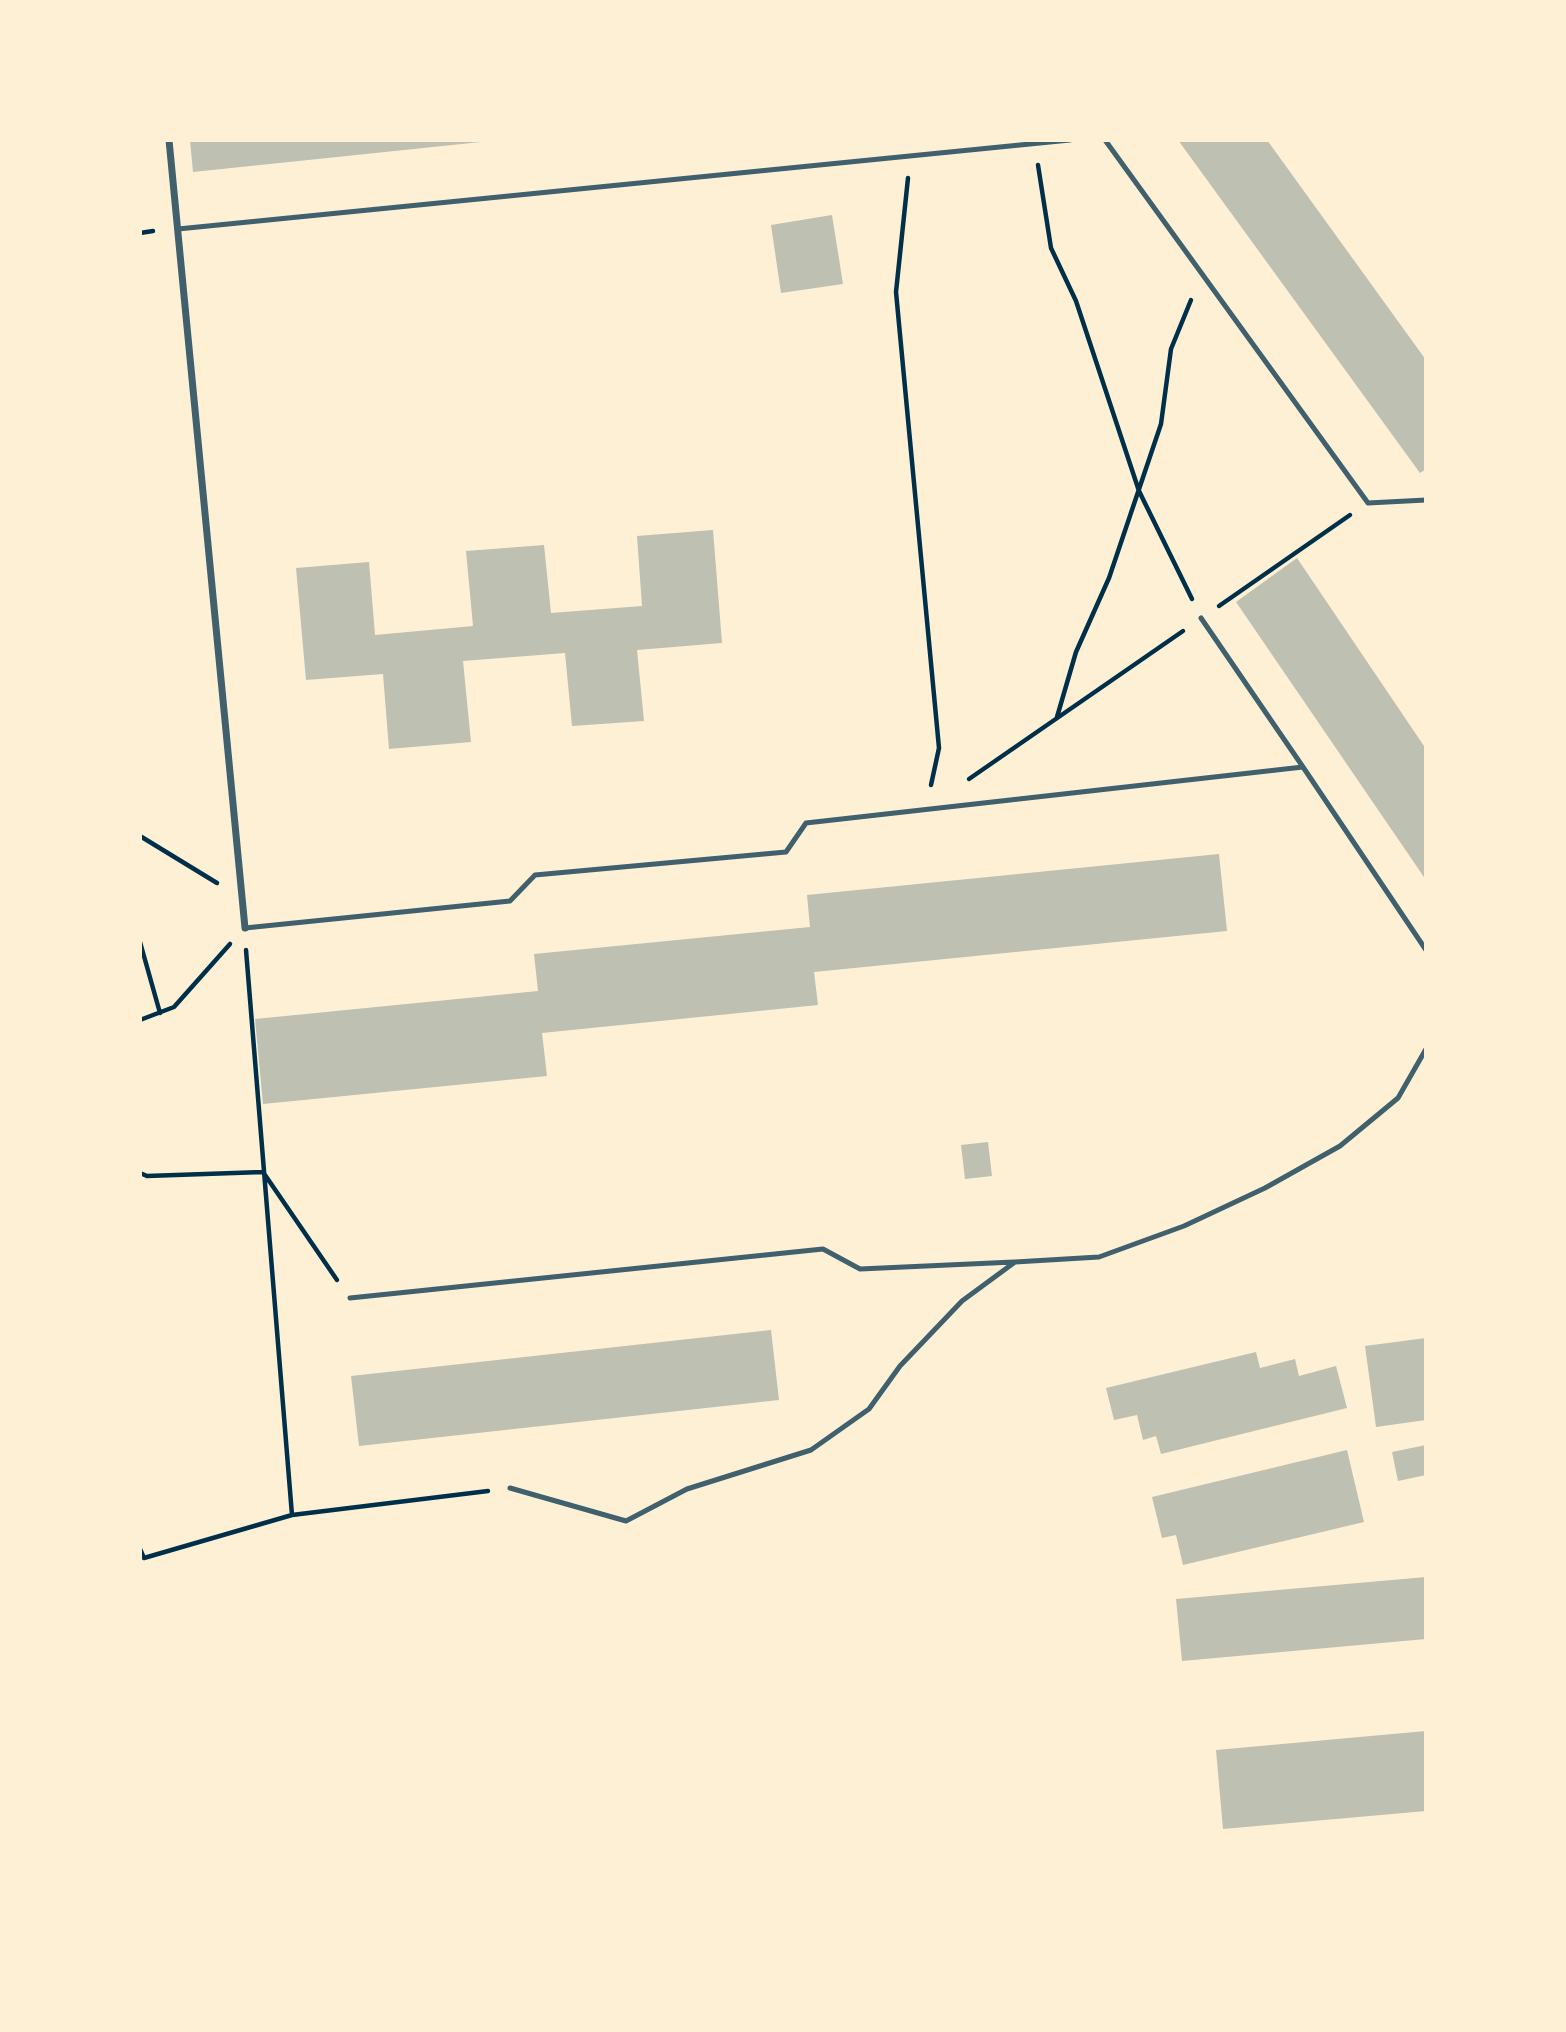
<!DOCTYPE html>
<html>
<head>
<meta charset="utf-8">
<style>
	body { margin:0 }
	#map { position:relative; width:1566px; height:2032px; overflow:hidden; background:#fdf0d5; font-family:"DM Sans",sans-serif }
	canvas { display:block }
	.frame { position:absolute; inset:0; border:142px solid #fdf0d5; pointer-events:none }
</style>
</head>
<body>
<div id="map">
<canvas width="1566" height="2032"></canvas>
<div class="frame"></div>
</div>
<script>
const context = document.querySelector('canvas').getContext('2d');
context.lineJoin = 'round';
function fillPath(path, color) {
  context.fillStyle = color;
  context.fill(path, 'evenodd');
}
function shape(rows) {
  const path = new Path2D();
  for (const r of rows) {
    path.moveTo(r[0], r[1]);
    for (let i = 2; i < r.length; i += 2) path.lineTo(r[i], r[i + 1]);
  }
  return path;
}
function trace(path, color, width, dash) {
  context.strokeStyle = color;
  context.lineWidth = width;
  context.lineCap = dash ? 'butt' : 'round';
  context.setLineDash(dash || []);
  context.stroke(path);
}
const building = shape([
	[190,140,481,140,481,142,193,172],
	[1178,140,1267,140,1426,360,1426,469,1420,473],
	[832,215,843,284,781,293,771,225],
	[713,530,722,643,637,650,644,721,572,726,565,653,463,661,471,742,389,749,383,674,306,680,296,568,369,562,375,635,473,626,466,551,544,545,551,613,642,606,637,536],
	[1297,558,1426,749,1426,880,1236,602],
	[1219,854,1227,931,814,972,818,1005,542,1033,547,1076,263,1104,255,1019,538,991,534,954,810,927,807,895],
	[988,1142,992,1176,965,1179,961,1145],
	[771,1330,779,1400,359,1446,351,1376],
	[1426,1338,1426,1420,1376,1427,1365,1346],
	[1256,1352,1260,1368,1295,1359,1299,1376,1336,1366,1347,1408,1161,1454,1156,1436,1143,1440,1137,1415,1114,1420,1106,1388],
	[1426,1445,1426,1475,1398,1481,1392,1452],
	[1347,1450,1364,1522,1183,1565,1176,1535,1162,1538,1152,1497],
	[1426,1577,1426,1639,1182,1661,1176,1599],
	[1426,1731,1426,1811,1223,1829,1216,1750]
]);
const path = shape([
	[1038,165,1051,248,1076,301,1139,491,1192,599],
	[908,178,896,292,939,748,931,785],
	[140,233,153,231],
	[1219,606,1350,515],
	[1057,717,1076,652,1109,578,1161,424,1171,349,1191,300],
	[969,779,1183,631],
	[140,836,217,883],
	[140,942,160,1013],
	[246,950,292,1515],
	[140,1020,174,1007,230,944],
	[140,1173,147,1176,263,1172,337,1280],
	[140,1549,144,1558,292,1515,488,1491]
]);
const service = shape([
	[1105,140,1368,503,1426,500],
	[178,229,1070,140],
	[1201,618,1303,767],
	[245,928,510,901,535,875,786,852,806,823,1303,767,1426,950],
	[350,1298,823,1249,860,1269,1014,1262],
	[510,1488,626,1521,687,1489,811,1450,869,1409,900,1366,962,1301,1015,1262,1099,1257,1184,1226,1265,1188,1340,1146,1398,1098,1426,1049]
]);
const minor = shape([
	[169,140,245,928]
]);
fillPath(building, '#bec0b2');
trace(path, '#003049', 4.5);
trace(service, '#3f606c', 5);
trace(minor, '#3f606c', 7);
</script>
</body>
</html>
